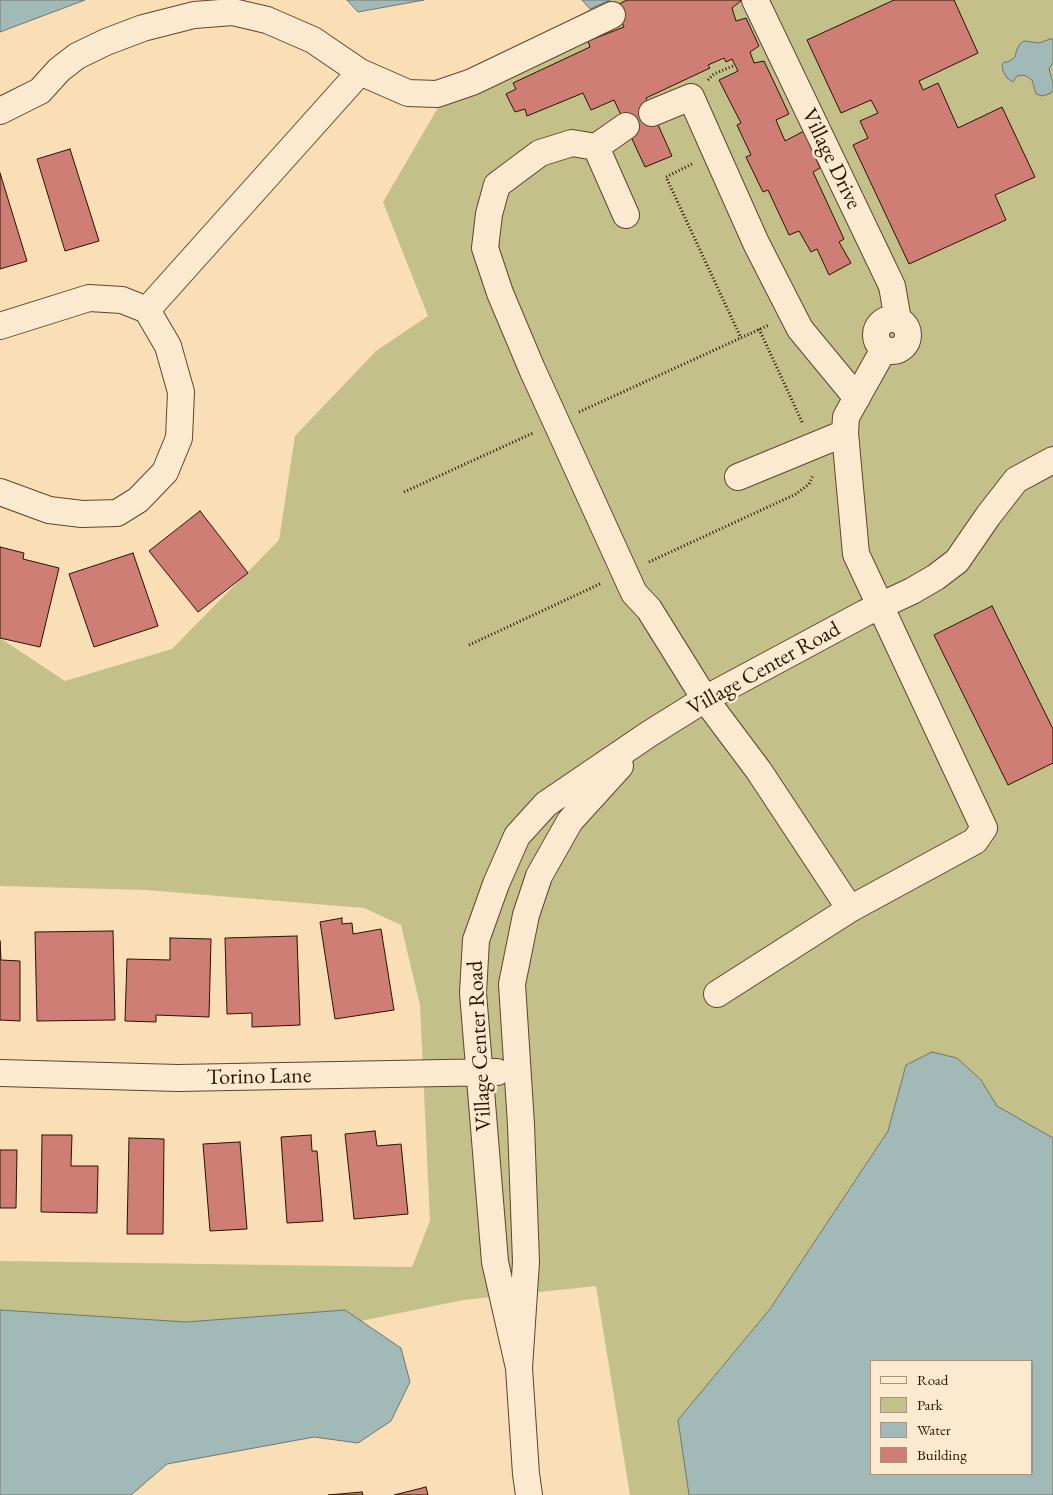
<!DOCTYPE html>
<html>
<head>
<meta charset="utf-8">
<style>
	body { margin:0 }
	#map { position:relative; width:1053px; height:1495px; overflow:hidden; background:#fadeb6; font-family:"EB Garamond",serif }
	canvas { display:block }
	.legend { position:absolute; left:870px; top:1360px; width:162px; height:115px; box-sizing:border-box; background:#fcead0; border:1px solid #a9937d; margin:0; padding:6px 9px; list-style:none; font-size:15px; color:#2c1100 }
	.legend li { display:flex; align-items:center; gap:10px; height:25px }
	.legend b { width:25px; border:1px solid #a9937d }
</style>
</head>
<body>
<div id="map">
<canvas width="1053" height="1495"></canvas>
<ul class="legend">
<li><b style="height:6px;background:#fcead0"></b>Road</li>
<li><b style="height:14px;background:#c4c08a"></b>Park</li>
<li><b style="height:14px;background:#a1bab7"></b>Water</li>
<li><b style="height:14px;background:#ce7e74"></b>Building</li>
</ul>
</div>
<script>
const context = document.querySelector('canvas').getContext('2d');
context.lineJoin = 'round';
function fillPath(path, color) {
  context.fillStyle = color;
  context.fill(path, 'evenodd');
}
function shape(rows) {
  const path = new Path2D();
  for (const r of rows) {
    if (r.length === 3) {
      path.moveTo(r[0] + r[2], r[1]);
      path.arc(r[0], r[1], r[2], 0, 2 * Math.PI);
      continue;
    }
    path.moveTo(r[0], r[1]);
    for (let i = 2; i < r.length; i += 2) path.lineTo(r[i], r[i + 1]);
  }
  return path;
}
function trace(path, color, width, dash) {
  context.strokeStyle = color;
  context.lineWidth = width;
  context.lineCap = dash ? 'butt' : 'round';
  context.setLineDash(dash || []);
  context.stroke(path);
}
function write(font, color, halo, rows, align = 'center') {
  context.font = font + ' "EB Garamond",serif';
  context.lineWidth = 5;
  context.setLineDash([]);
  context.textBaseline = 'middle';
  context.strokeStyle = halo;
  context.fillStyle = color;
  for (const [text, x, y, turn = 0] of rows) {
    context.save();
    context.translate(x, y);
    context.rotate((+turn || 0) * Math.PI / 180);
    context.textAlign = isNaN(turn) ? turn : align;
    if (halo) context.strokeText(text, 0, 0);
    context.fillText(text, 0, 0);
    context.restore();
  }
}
const green = shape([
	[592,0,1053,0,1053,1495,630,1495,596,1286,463,1300,230,1348,0,1320,0,1261,412,1267,430,1221,420,1005,401,925,364,908,146,890,0,886,0,638,65,681,172,649,279,540,295,436,376,351,428,316,383,202,450,87,590,9],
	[872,1361,1032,1361,1032,1474,872,1474]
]);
const water = shape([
	[0,0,85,0,0,32,0,0],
	[347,0,424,0,358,12,347,0],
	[582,0,610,0,590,9,582,0],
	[1050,39,1053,39,1053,63,1049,69,1053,83,1053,90,1051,93,1043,96,1036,94,1032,80,1024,75,1017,76,1013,82,1007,78,1003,71,1002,65,1004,62,1008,62,1015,57,1017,49,1020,44,1024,41,1039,43,1050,39],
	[932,1052,957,1058,981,1080,997,1106,1053,1138,1053,1495,689,1495,678,1420,770,1309,888,1131,906,1065,932,1052],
	[872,1361,1032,1361,1032,1474,872,1474,872,1361],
	[0,1310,186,1322,345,1310,401,1348,410,1382,391,1421,358,1443,314,1437,167,1464,131,1495,0,1495,0,1310]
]);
const building = shape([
	[627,0,742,0,732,8,736,21,746,18,759,46,750,52,754,63,764,61,789,114,776,120,785,141,804,131,820,168,813,172,844,239,839,242,851,263,829,275,817,249,811,252,799,231,789,235,768,190,763,192,746,157,751,155,737,125,741,123,719,80,738,71,732,59,726,62,724,58,708,65,710,68,646,98,672,156,645,167,614,100,591,110,583,93,527,116,525,109,515,112,506,94,516,89,513,83,590,47,588,41,624,27,615,6,627,0],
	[894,0,954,0,978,53,919,81,923,90,938,83,958,128,1002,107,1035,177,995,195,1006,220,909,264,853,145,868,138,860,121,878,113,871,100,841,113,807,40,894,0],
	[70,149,99,241,65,251,37,159,70,149],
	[0,173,27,261,0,269,0,173],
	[200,511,248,573,198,612,149,551,200,511],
	[0,547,24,553,23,559,59,568,40,647,0,638,0,547],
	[133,553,158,626,94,647,69,574,133,553],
	[992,606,1053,729,1053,763,1008,785,934,635,992,606],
	[342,918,342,924,352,923,353,934,381,929,394,1010,335,1019,320,922,342,918],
	[113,931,115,1020,37,1021,35,932,113,931],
	[297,936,300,1025,252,1027,252,1013,227,1014,225,938,297,936],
	[170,938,211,939,209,1017,156,1015,156,1022,125,1021,127,959,170,960,170,938],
	[0,941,1,960,20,961,20,1021,0,1020,0,941],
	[375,1131,377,1146,401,1144,408,1214,354,1219,345,1134,375,1131],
	[42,1135,72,1135,71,1166,98,1166,97,1213,41,1212,42,1135],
	[311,1135,312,1151,317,1151,323,1221,287,1223,281,1137,311,1135],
	[129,1138,164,1139,163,1234,127,1234,129,1138],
	[240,1142,247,1229,210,1231,203,1144,240,1142],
	[0,1150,17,1150,16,1208,0,1208,0,1150],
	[426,1487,428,1495,394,1495,426,1487],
	[362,1492,363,1495,328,1495,362,1492]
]);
const path = shape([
	[708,80,714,74,735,65],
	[692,164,666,177,741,338],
	[759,329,803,424],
	[579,412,769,325],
	[404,492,533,433],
	[649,562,796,494,809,484,813,475],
	[469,645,602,583]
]);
const minor = shape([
	[755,0,892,286,898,320],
	[0,111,40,91,59,70,77,56,106,42,143,28,194,15,233,12,267,20,313,40,360,72,408,93,437,94,472,82,612,15],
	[652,113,691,97,756,243,800,329,857,398],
	[596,147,626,126],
	[626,215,596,147,572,143,540,153,497,185,489,214,485,248,500,293,532,369,634,593,649,609,705,699,759,771,850,909],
	[147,310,360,72],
	[892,335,16],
	[0,326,89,298,122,300,147,310,168,346,181,392,179,438,165,472,138,500,117,513,82,514,49,510,0,492],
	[738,477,845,433],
	[717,994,850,909,975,841,984,828,856,554,845,433,846,417,884,349],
	[0,1073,178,1078,497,1072],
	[519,1368,495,1262,473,993,476,940,496,884,517,836,546,804,649,734,705,699,865,613,912,591,936,577,957,561,988,516,1016,480,1053,460],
	[529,1495,526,1474,519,1368,526,1262,521,1125,512,984,526,915,539,876,570,821,620,766]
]);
const streetNames = [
	["Village Drive",831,159,64],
	["Village Center Road",764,669,-29],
	["Village Center Road",480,1046,-93],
	["Torino Lane",259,1077,-1]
];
fillPath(green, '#c4c08a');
fillPath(water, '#a1bab7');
trace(water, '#72766e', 1);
fillPath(building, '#ce7e74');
trace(building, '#2c1100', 1);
trace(minor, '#60442e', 28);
trace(path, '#2c1100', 3, [1, 2.5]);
trace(minor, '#fcead0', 26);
write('22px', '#2c1100', '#fcead0', streetNames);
</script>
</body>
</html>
